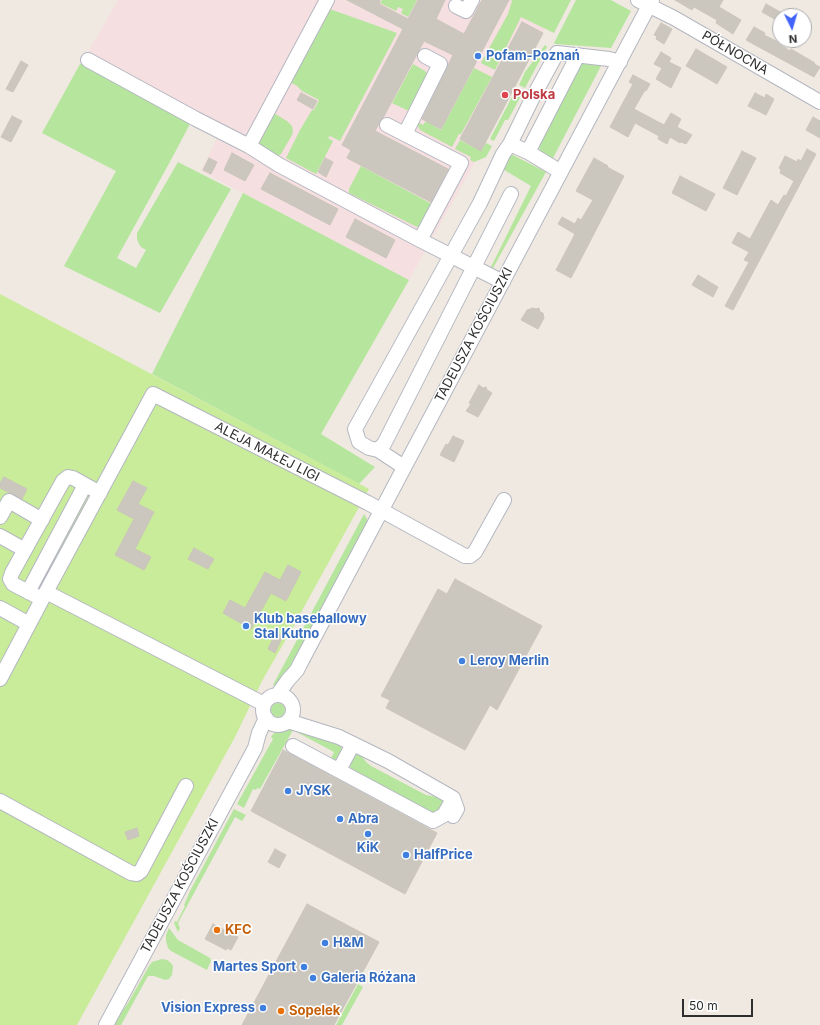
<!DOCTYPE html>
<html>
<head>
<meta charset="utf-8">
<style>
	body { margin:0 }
	#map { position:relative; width:820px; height:1025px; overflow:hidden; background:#efe9e1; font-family:Inter,sans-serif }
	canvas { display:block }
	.north { position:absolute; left:772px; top:8px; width:40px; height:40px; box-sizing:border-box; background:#fff; border:1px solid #ababab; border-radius:50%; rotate:175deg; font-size:11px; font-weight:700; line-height:16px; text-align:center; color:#2e2e2e }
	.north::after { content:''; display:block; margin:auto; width:14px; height:18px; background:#4264fb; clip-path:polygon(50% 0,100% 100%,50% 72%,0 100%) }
	.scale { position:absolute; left:682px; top:999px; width:71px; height:18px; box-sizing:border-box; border:2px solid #2e2e2e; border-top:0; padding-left:5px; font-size:12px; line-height:14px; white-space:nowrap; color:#2e2e2e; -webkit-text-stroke:3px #fff; paint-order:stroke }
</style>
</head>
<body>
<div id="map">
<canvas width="820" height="1025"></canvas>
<div class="north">N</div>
<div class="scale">50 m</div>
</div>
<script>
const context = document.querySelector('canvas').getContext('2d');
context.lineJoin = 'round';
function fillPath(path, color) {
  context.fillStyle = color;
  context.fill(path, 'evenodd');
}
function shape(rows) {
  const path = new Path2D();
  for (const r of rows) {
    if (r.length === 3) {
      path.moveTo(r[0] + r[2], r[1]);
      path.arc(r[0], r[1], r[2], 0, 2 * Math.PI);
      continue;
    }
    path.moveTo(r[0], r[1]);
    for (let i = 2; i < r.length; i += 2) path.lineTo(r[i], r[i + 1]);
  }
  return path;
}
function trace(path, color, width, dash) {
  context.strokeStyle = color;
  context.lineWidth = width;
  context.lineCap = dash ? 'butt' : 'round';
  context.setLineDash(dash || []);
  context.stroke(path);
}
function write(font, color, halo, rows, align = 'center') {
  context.font = font + ' Inter,sans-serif';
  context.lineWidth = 3;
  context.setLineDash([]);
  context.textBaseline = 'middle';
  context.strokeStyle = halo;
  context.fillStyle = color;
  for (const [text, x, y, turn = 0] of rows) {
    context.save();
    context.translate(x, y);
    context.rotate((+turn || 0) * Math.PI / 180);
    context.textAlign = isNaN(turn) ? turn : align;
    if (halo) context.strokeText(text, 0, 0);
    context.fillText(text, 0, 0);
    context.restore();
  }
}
const medical = shape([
	[118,0,560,0,480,153,409,280,201,171,218,136,83,61]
]);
const green = shape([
	[382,0,417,0,408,17,401,13,403,9,398,7,396,11,380,3],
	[511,0,571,0,554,33,521,17,495,70,481,63,508,14,512,1],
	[576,0,611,0,631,11,611,48,555,44,554,43],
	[327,8,397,33,340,141,330,136,328,138,333,141,316,174,286,158,300,130,312,110,314,110,319,100,302,91,297,86,288,81],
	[545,45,547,47,525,88,519,85,525,72],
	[584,62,602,64,552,160,540,152,539,144,581,63],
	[80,64,85,64,190,120,190,124,172,158,117,258,136,268,146,250,141,247,139,244,137,239,137,233,178,162,231,189,160,313,64,266,116,171,42,133],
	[413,64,425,71,428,75,409,111,392,103],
	[474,68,492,77,461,134,459,134,452,147,420,130,418,126,417,122,423,125,426,121,441,130],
	[514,93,521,96,508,120,505,120,494,141,490,139],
	[272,112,287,121,292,126,293,131,292,135,281,154,276,157,259,145,258,142],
	[460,140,481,151,486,143,492,146,486,157,474,162,470,160,471,157,455,149],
	[507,152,546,172,493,268,491,267,531,186,501,168],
	[361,166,432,204,421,225,417,227,349,193,349,189],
	[243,193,409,280,321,434,375,467,359,484,152,374],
	[364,514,367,519,367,526,280,686,273,685],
	[278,710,7],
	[296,727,341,745,342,752,338,759,334,760,331,758,334,752,293,730,260,789,257,788,256,790,253,789,244,808,237,804,273,739,271,737,274,733,286,728],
	[358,754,361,755,366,762,371,766,426,795,438,797,444,800,442,810,435,813,432,812,352,770,349,765,354,755],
	[234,809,246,815,242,821,235,817,179,921,178,924,180,928,178,932,174,923,175,921,177,922,185,906,184,905,190,891],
	[169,928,178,940,210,958,211,961,207,970,171,951,168,948,166,941,166,935],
	[162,959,167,960,171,963,173,966,172,975,169,979,165,980,154,976,148,976,121,1025,113,1025,128,1003,149,966,152,962],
	[358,984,363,987,342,1025,336,1025]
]);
const pitch = shape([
	[0,294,369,489,293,627,262,681,235,737,77,1025,0,1025]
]);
const building = shape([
	[347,0,380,0,379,4,408,19,418,0,445,0,436,19,464,34,482,0,509,0,441,129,422,119,453,55,424,41,383,118,380,121,375,131,448,169,431,202,347,158,351,150,342,145,403,29,347,0],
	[675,0,723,0,719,7,741,20,733,34,716,23,717,20,694,7,692,10,675,0],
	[766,4,782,13,778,21,762,12,766,4],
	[522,22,543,33,481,151,460,139,522,22],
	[661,23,672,29,664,44,656,39,657,36,654,35,661,23],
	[754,27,765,33,764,35,780,43,779,44,790,51,791,49,815,63,814,64,820,67,814,77,746,40,754,27],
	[696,49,727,67,717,84,686,66,696,49],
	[661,52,671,58,669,62,681,68,671,88,656,79,662,68,654,64,661,52],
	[21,61,28,65,13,92,6,89,21,61],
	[633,75,650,84,646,91,645,90,634,109,664,125,671,113,681,119,677,127,692,135,686,144,681,142,680,143,670,137,667,144,658,139,659,136,635,123,628,137,610,127,633,84,629,82,633,75],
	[301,93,317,101,313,109,297,100,301,93],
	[755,93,765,98,766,94,774,99,766,115,748,106,755,93],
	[12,116,22,121,11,142,1,137,12,116],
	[813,117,820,121,820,138,806,130,813,117],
	[807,149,816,154,733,310,725,306,749,262,744,260,749,252,732,243,738,232,750,239,771,200,778,205,784,195,786,196,794,181,780,173,781,170,779,168,785,156,797,162,798,159,801,161,807,149],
	[742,151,756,158,737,195,723,188,742,151],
	[232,153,254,165,245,181,224,170,232,153],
	[209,158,217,162,211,174,203,170,209,158],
	[325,158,333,162,326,177,318,172,325,158],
	[594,158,608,166,607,167,624,176,571,278,556,270,575,234,558,224,562,217,575,224,578,218,581,220,593,200,576,191,594,158],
	[270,173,338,209,330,225,261,189,270,173],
	[680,176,715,194,706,211,672,193,680,176],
	[355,219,395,240,386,258,346,237,355,219],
	[698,275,718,287,713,297,692,285,698,275],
	[533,308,536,309,539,308,540,312,543,313,544,318,538,329,521,320,527,310,533,308],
	[479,385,483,388,486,387,487,390,492,393,478,417,466,411,471,404,469,403,479,385],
	[453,436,464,441,454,462,440,455,446,444,448,445,453,436],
	[4,477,27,489,22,499,0,488,0,483,4,477],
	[133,481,147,488,138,504,154,512,135,549,151,557,144,570,115,555,134,519,117,510,133,481],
	[194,548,214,559,208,569,188,559,194,548],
	[288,565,301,572,286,601,271,593,251,629,223,613,230,600,245,608,265,572,280,580,288,565],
	[455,579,542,626,497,710,490,705,465,750,386,708,390,700,381,696,438,589,447,594,455,579],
	[276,632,283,636,275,653,268,649,276,632],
	[283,750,437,833,405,894,251,811,283,750],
	[137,828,139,836,128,840,125,832,137,828],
	[275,849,286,855,279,868,268,862,275,849],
	[307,904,379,942,334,1025,242,1025,307,904],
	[213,924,238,937,231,950,227,948,226,950,205,939,213,924]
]);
const minor = shape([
	[638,0,674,18,820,102],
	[456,6,466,11,472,0],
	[88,60,196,119,249,146,279,165,420,240,503,282],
	[387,125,461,163,420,240],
	[405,134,440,64,425,56],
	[510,144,503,154,480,203,355,429,359,442,369,448,378,450,384,444,511,194],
	[249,146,327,0],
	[528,152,578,55],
	[561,172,528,152,510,144,533,97,557,53,609,59,620,62],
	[378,450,404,467],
	[0,517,9,501,42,520],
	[0,536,25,550],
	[28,592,85,485],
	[42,599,13,584,10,579,12,573,63,481,68,477,73,478,100,493],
	[0,608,29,624],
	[0,679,46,592],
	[278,694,288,680,297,670,300,664,652,0],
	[278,710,15],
	[264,704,46,592,153,394,368,503,465,556,470,556,475,552,504,500],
	[288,721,339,737,388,761,453,798,457,809,453,816],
	[293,746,433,821,444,815,453,799],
	[339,770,353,744],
	[0,801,131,873,137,874,141,871,186,786],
	[106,1025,255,748,259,733,266,718]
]);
const markers = [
	[478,56,4,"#3f7fe0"],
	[505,95,4,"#e0444e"],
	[246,626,4,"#3f7fe0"],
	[462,661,4,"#3f7fe0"],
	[288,791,4,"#3f7fe0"],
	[340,819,4,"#3f7fe0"],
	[368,834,4,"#3f7fe0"],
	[406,855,4,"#3f7fe0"],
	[217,930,4,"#e8710a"],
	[325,943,4,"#3f7fe0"],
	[304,967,4,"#3f7fe0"],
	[313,978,4,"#3f7fe0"],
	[263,1008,4,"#3f7fe0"],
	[281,1011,4,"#e8710a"]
];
const streetNames = [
	["PÓŁNOCNA",735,53,30],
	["TADEUSZA KOŚCIUSZKI",474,335,-62],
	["ALEJA MAŁEJ LIGI",267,452,27],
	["TADEUSZA KOŚCIUSZKI",180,886,-62]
];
const shopNames = [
	["Pofam-Poznań",486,56],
	["Klub baseballowy",254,619],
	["Stal Kutno",254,634],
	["Leroy Merlin",470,661],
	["JYSK",296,791],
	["Abra",348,819],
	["KiK",368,848,"center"],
	["HalfPrice",414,855],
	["H&M",333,943],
	["Martes Sport",296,967,"right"],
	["Galeria Różana",321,978],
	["Vision Express",255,1008,"right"]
];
const healthNames = [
	["Polska",513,95]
];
const foodNames = [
	["KFC",225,930],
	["Sopelek",289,1011]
];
fillPath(medical, '#f5dfe0');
fillPath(green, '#b6e59e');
fillPath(pitch, '#c9ec9a');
fillPath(building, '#cbc7bf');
trace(building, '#cbc5ba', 1);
trace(minor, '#b4b7c1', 16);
trace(minor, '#fff', 14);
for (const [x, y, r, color] of markers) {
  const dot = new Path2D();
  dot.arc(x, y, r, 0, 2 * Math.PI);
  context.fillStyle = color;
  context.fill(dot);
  trace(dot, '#fff', 1.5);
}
write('13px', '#2e2e2e', '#fff', streetNames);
write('bold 13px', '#366cbe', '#fff', shopNames, 'left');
write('bold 13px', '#be3a42', '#fff', healthNames, 'left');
write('bold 13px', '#c56008', '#fff', foodNames, 'left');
</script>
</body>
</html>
